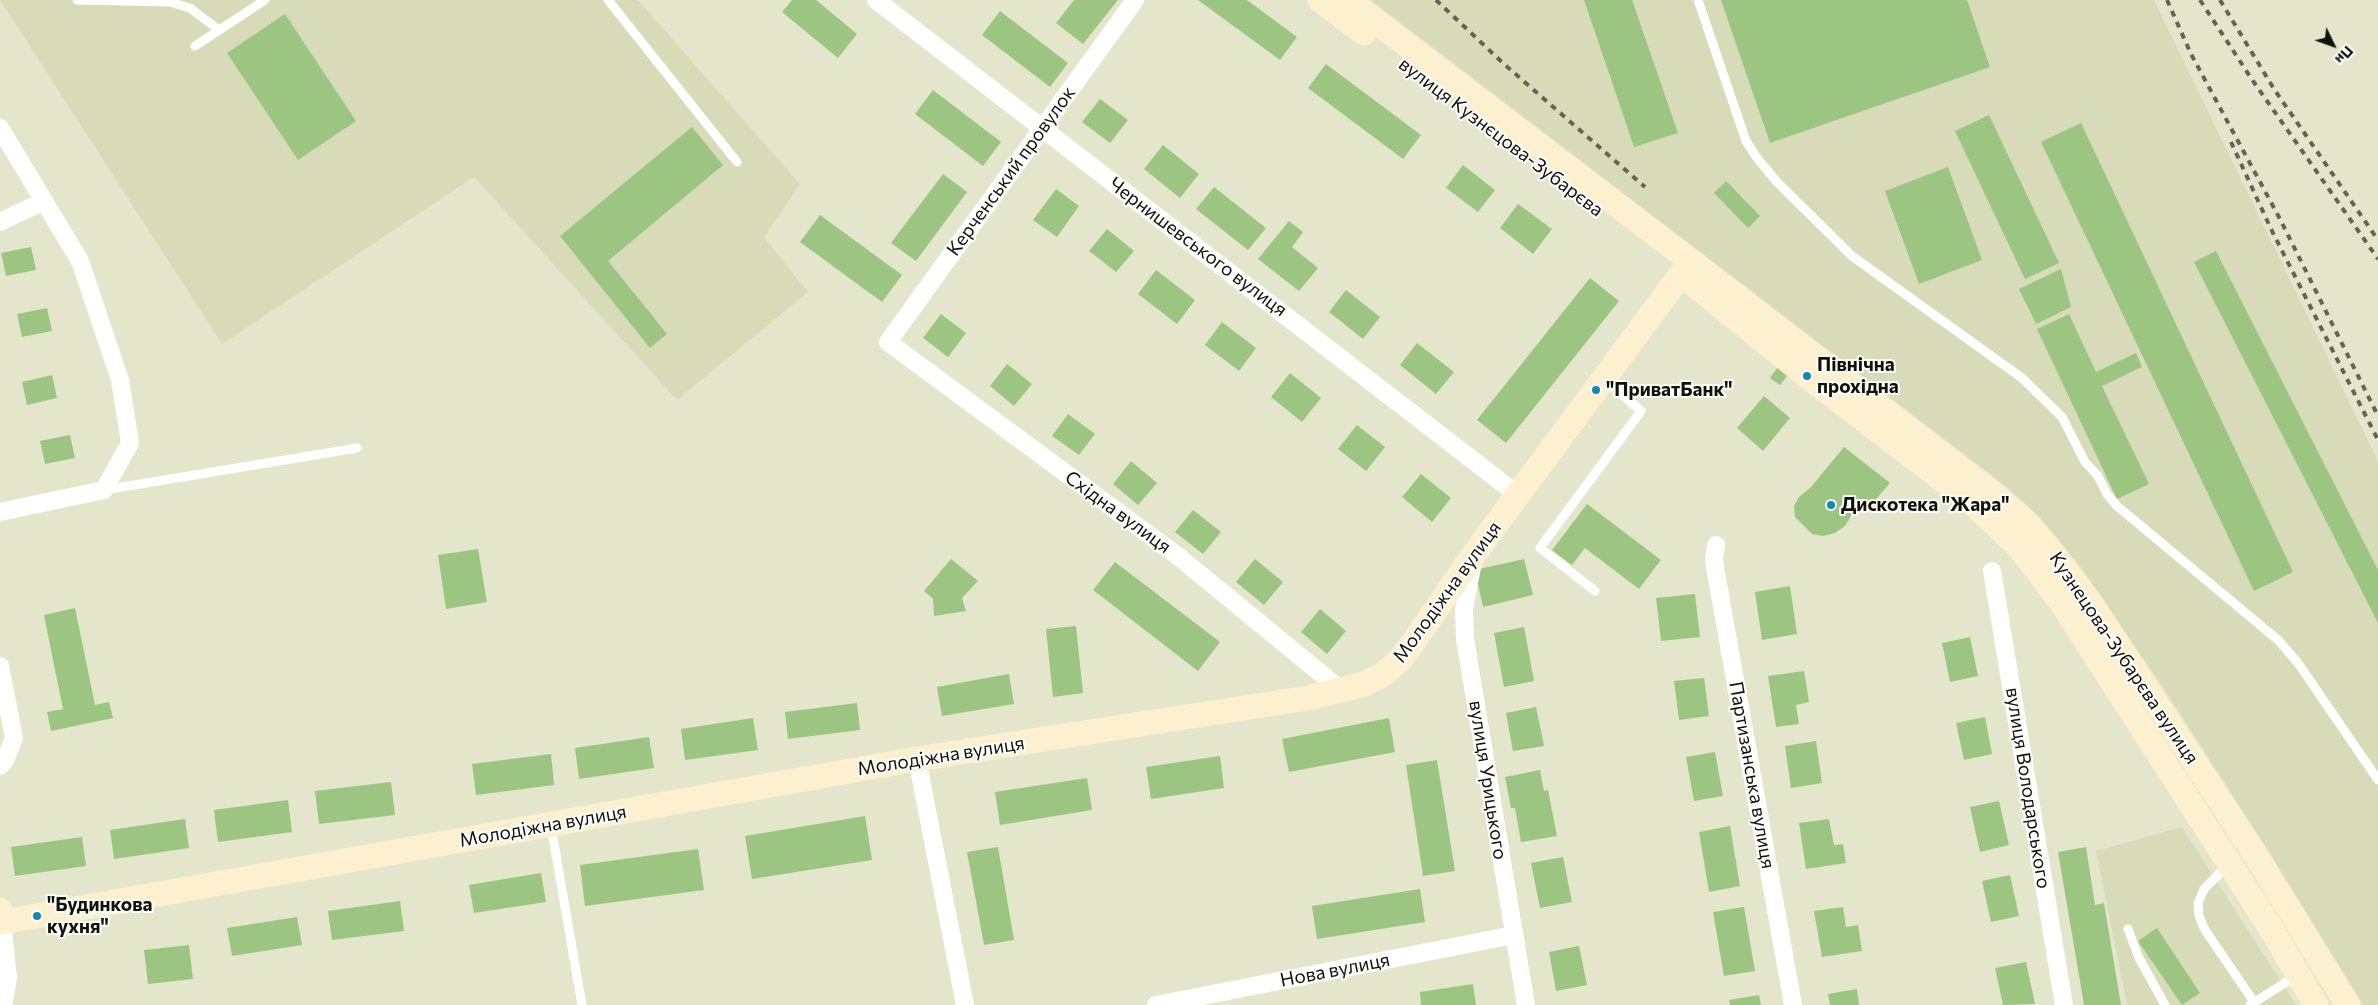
<!DOCTYPE html>
<html>
<head>
<meta charset="utf-8">
<style>
	body { margin:0 }
	#map { position:relative; width:2378px; height:1005px; overflow:hidden; background:#e4e6cb; font-family:Commissioner,sans-serif }
	canvas { display:block }
	.north { position:absolute; left:2308px; top:20px; width:50px; height:50px; -webkit-text-stroke:4px #fff; paint-order:stroke; rotate:132deg; font-size:14px; font-weight:700; line-height:20px; text-align:center; color:#111208 }
	.north::after { content:''; display:block; margin:auto; width:18px; height:22px; background:#111208; clip-path:polygon(50% 0,100% 100%,50% 72%,0 100%) }
</style>
</head>
<body>
<div id="map">
<canvas width="2378" height="1005"></canvas>
<div class="north">Пн</div>
</div>
<script>
const context = document.querySelector('canvas').getContext('2d');
context.lineJoin = 'round';
function fillPath(path, color) {
  context.fillStyle = color;
  context.fill(path, 'evenodd');
}
function shape(rows) {
  const path = new Path2D();
  for (const r of rows) {
    path.moveTo(r[0], r[1]);
    for (let i = 2; i < r.length; i += 2) path.lineTo(r[i], r[i + 1]);
  }
  return path;
}
function trace(path, color, width, dash) {
  context.strokeStyle = color;
  context.lineWidth = width;
  context.lineCap = dash ? 'butt' : 'round';
  context.setLineDash(dash || []);
  context.stroke(path);
}
function write(font, color, halo, rows, align = 'center') {
  context.font = font + ' Commissioner,sans-serif';
  context.lineWidth = 4;
  context.setLineDash([]);
  context.textBaseline = 'middle';
  context.strokeStyle = halo;
  context.fillStyle = color;
  for (const [text, x, y, turn = 0] of rows) {
    context.save();
    context.translate(x, y);
    context.rotate((+turn || 0) * Math.PI / 180);
    context.textAlign = isNaN(turn) ? turn : align;
    if (halo) context.strokeText(text, 0, 0);
    context.fillText(text, 0, 0);
    context.restore();
  }
}
const built = shape([
	[0,0,638,0,800,184,764,237,808,292,677,400,474,177,222,344],
	[1371,0,2154,0,2378,461,2378,1005,2363,1005,2271,855,2165,690,2080,566,2037,515,2006,486],
	[2182,827,2296,1005,2127,1005,2096,851]
]);
const building = shape([
	[792,0,816,0,857,34,838,58,782,12],
	[1074,0,1118,0,1083,44,1056,23],
	[1198,0,1247,0,1297,37,1280,60],
	[1584,0,1632,0,1678,133,1634,147],
	[1721,0,1967,0,1990,67,1770,143],
	[1000,11,1068,63,1050,87,982,35],
	[285,14,356,121,298,160,227,53],
	[1326,64,1421,135,1403,159,1308,88],
	[933,90,1001,142,983,166,915,114],
	[1100,99,1128,120,1110,143,1082,122],
	[1989,115,2059,263,2025,279,1955,131],
	[2081,123,2293,572,2254,591,2041,142],
	[692,127,723,165,608,261,667,334,650,348,560,236],
	[1163,145,1199,174,1180,198,1144,169],
	[1463,165,1495,190,1478,212,1446,188],
	[1948,167,1982,260,1919,284,1885,191],
	[943,174,967,192,916,261,891,243],
	[1726,181,1760,216,1748,228,1714,193],
	[1214,187,1266,228,1248,250,1196,209],
	[1056,189,1079,206,1057,237,1033,220],
	[1518,204,1552,229,1533,254,1500,228],
	[820,215,902,275,882,302,800,242],
	[1289,221,1303,232,1292,247,1318,268,1299,291,1258,259],
	[1107,229,1134,251,1116,272,1089,251],
	[31,247,36,270,6,276,1,253],
	[2216,251,2378,570,2378,623,2194,262],
	[2061,269,2071,307,2036,324,2019,289],
	[1156,270,1195,300,1177,324,1138,294],
	[1590,278,1619,301,1506,443,1477,420],
	[1346,290,1380,317,1363,339,1329,312],
	[47,308,52,331,22,337,17,314],
	[941,314,966,333,948,357,923,338],
	[2069,314,2096,372,2136,353,2142,367,2102,386,2149,484,2117,499,2037,329],
	[1222,322,1256,348,1239,371,1205,345],
	[1417,343,1454,372,1436,394,1400,365],
	[1007,364,1032,384,1014,406,990,386],
	[1778,367,1788,375,1780,385,1770,378],
	[1290,373,1321,398,1302,422,1271,397],
	[52,375,57,398,27,405,22,382],
	[1764,396,1790,418,1763,451,1737,428],
	[1068,414,1095,434,1079,455,1052,436],
	[1357,425,1385,447,1366,471,1338,449],
	[70,435,75,458,45,464,40,441],
	[1844,447,1890,483,1865,512,1853,505,1851,516,1845,526,1835,533,1823,536,1812,534,1795,517,1794,506,1799,497,1811,487],
	[1131,461,1157,483,1138,505,1113,484],
	[1421,474,1451,498,1432,522,1402,497],
	[1587,504,1661,560,1639,589,1585,548,1572,565,1552,550],
	[1193,510,1221,532,1203,554,1175,532],
	[478,549,487,602,446,609,438,555],
	[951,559,978,581,962,598,966,611,934,616,933,599,924,591],
	[1255,559,1283,582,1264,605,1236,582],
	[1524,559,1533,595,1483,607,1475,570],
	[1115,562,1220,642,1198,671,1093,590],
	[1790,586,1797,634,1762,640,1755,592],
	[1695,594,1700,637,1661,641,1656,598],
	[75,608,95,705,109,702,113,718,51,731,47,712,63,709,44,615],
	[1320,609,1346,631,1327,654,1301,632],
	[1076,626,1083,693,1053,697,1046,629],
	[1524,627,1534,681,1504,687,1494,633],
	[1970,637,1978,676,1950,682,1942,643],
	[1804,671,1809,702,1796,705,1799,724,1776,727,1768,676],
	[1009,674,1014,704,942,716,937,687],
	[1704,678,1709,716,1679,720,1674,681],
	[857,703,860,730,788,739,785,712],
	[1536,707,1544,746,1513,751,1506,713],
	[1985,717,1992,754,1964,760,1956,723],
	[753,718,758,750,685,760,681,729],
	[1389,718,1395,752,1289,772,1282,739],
	[649,737,654,768,579,779,575,748],
	[1816,741,1822,783,1791,788,1785,746],
	[1715,752,1723,796,1694,801,1686,757],
	[551,754,554,785,476,795,472,764],
	[1220,756,1224,788,1151,799,1146,767],
	[1437,760,1455,871,1423,876,1406,765],
	[1540,770,1544,791,1548,790,1557,836,1521,842,1515,808,1511,808,1505,777],
	[1087,778,1092,810,1000,825,995,792],
	[391,782,395,815,319,824,315,791],
	[288,800,292,832,218,842,214,810],
	[1999,801,2009,845,1980,852,1970,807],
	[865,816,872,860,752,879,745,836],
	[185,819,189,848,114,859,110,830],
	[1829,819,1834,845,1843,844,1846,863,1806,869,1799,823],
	[1730,826,1740,886,1709,892,1699,832],
	[82,837,86,866,15,876,11,847],
	[998,847,1014,940,984,945,967,852],
	[2086,847,2095,905,2104,903,2121,1005,2084,1005,2058,852],
	[698,849,704,890,585,906,580,865],
	[1563,857,1572,902,1540,908,1531,863],
	[541,873,546,902,474,913,469,885],
	[2010,875,2019,916,1991,922,1982,881],
	[1420,889,1425,922,1317,939,1312,906],
	[400,901,404,931,332,940,328,911],
	[1744,907,1755,971,1724,976,1713,912],
	[1843,907,1846,927,1858,925,1862,951,1822,957,1814,911],
	[297,917,302,945,232,956,227,928],
	[2157,928,2200,993,2182,1005,2138,941],
	[189,945,193,979,148,984,144,950],
	[1579,946,1587,985,1556,991,1549,952],
	[2026,962,2035,1004,2003,1005,1995,968],
	[1473,984,1476,1005,1421,1005,1420,992],
	[1857,989,1859,1005,1830,1005,1828,994],
	[1759,995,1761,1005,1730,1005,1729,1000]
]);
const lane = shape([
	[77,0,170,2,190,8,219,30],
	[608,0,737,162],
	[1698,0,1746,141,1757,158,1777,182,1852,256,2022,378,2062,417,2085,462,2098,476,2107,494,2117,506,2278,640,2298,663,2378,780],
	[195,46,265,0],
	[104,490,357,448],
	[1595,591,1540,548,1641,411,1605,380],
	[551,826,582,1005],
	[2227,866,2204,889,2198,903,2199,916,2205,930,2254,1002],
	[2128,929,2139,958,2165,1005],
	[2250,1005,2296,976]
]);
const street = shape([
	[876,0,1518,495],
	[1135,0,888,342,1179,557,1341,690],
	[0,128,80,261,120,380,130,443,104,490,0,512],
	[0,222,44,201],
	[1716,545,1714,559,1716,573,1793,1005],
	[1473,562,1464,609,1465,639,1526,1005],
	[1992,571,2064,1005],
	[0,666,14,738,5,760,0,766],
	[917,759,965,1005],
	[2,922,8,978,3,1005],
	[1156,1005,1514,935]
]);
const secondary = shape([
	[1320,0,1364,33],
	[1348,0,1717,281,1997,497,2028,524,2049,548,2092,605,2260,862,2348,1005],
	[1686,278,1807,376,1969,500,2020,548,2061,602,2270,927,2316,1005],
	[0,910,2,922,917,759,1308,698,1365,684,1382,675,1397,663,1410,647,1474,554,1691,261]
]);
const rail = shape([
	[1436,0,1504,64,1645,187],
	[2167,0,2191,54,2280,219,2378,416],
	[2200,0,2253,81,2378,259],
	[2220,0,2274,89,2378,240],
	[2231,142,2271,229,2378,440]
]);
const markers = [
	[1807,376,5,"#128aad"],
	[1596,390,5,"#128aad"],
	[1831,505,5,"#128aad"],
	[37,916,5,"#128aad"]
];
const streetNames = [
	["вулиця Кузнєцова-Зубарєва",1501,137,37],
	["Керченський провулок",1011,171,-54],
	["Чернишевського вулиця",1198,247,37],
	["Східна вулиця",1118,512,36],
	["Молодіжна вулиця",1447,592,-54],
	["Кузнецова-Зубарєва вулиця",2124,658,56],
	["Молодіжна вулиця",941,756,-9],
	["Партизанська вулиця",1752,775,80],
	["вулиця Урицького",1488,780,81],
	["вулиця Володарського",2028,788,81],
	["Молодіжна вулиця",543,826,-10],
	["Нова вулиця",1335,970,-11]
];
const poiNames = [
	["Північна",1817,365],
	["прохідна",1817,387],
	["\"ПриватБанк\"",1606,390],
	["Дискотека \"Жара\"",1841,505],
	["\"Будинкова",47,905],
	["кухня\"",47,927]
];
fillPath(built, '#d8dbb8');
fillPath(building, '#9bc581');
trace(lane, '#fff', 9);
trace(street, '#fff', 18);
trace(secondary, '#fdf0cf', 25);
trace(rail, '#636554', 4, [6, 6]);
for (const [x, y, r, color] of markers) {
  const dot = new Path2D();
  dot.arc(x, y, r, 0, 2 * Math.PI);
  context.fillStyle = color;
  context.fill(dot);
  trace(dot, '#fff', 2);
}
write('19px', '#111208', '#fff', streetNames);
write('bold 19px', '#111208', '#fff', poiNames, 'left');
</script>
</body>
</html>
